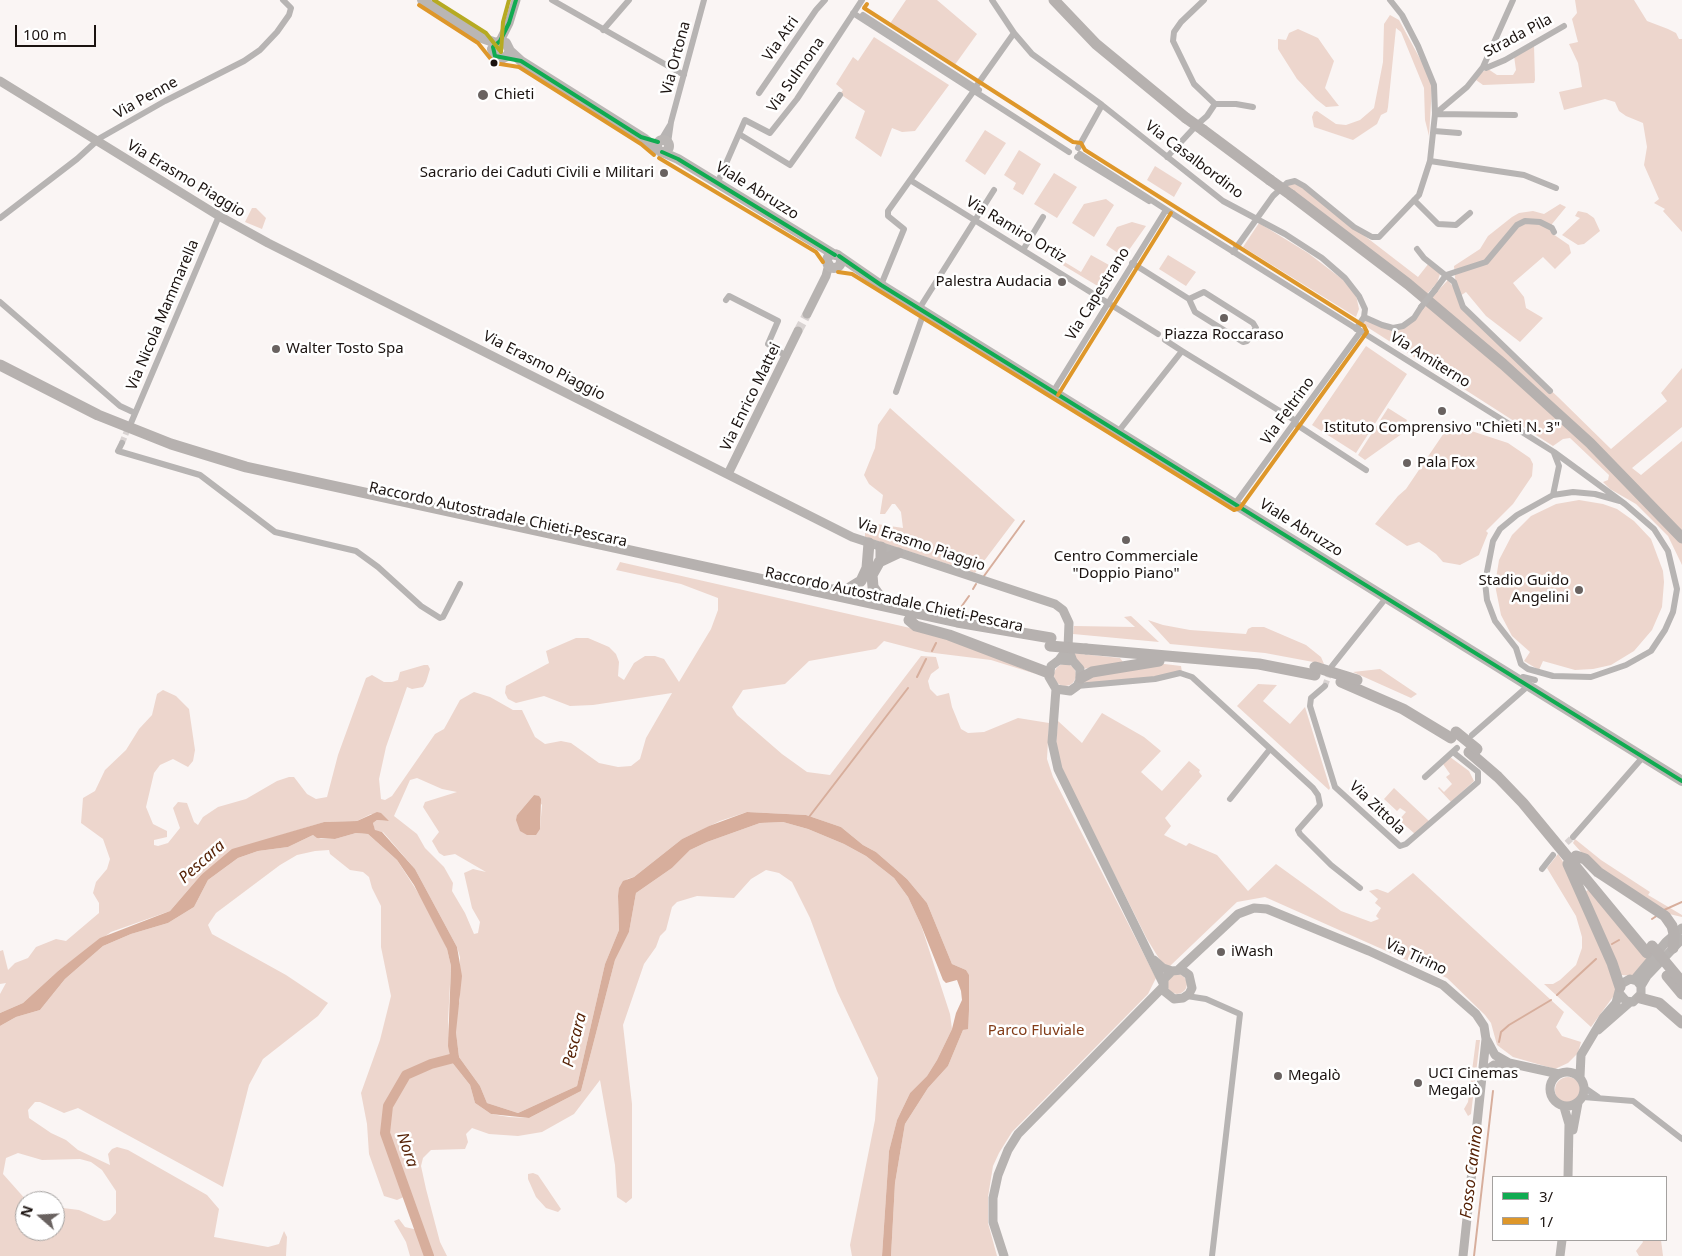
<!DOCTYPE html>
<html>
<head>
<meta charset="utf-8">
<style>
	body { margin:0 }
	#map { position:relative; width:1682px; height:1256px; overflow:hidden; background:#faf5f4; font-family:"Noto Sans",sans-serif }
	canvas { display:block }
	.legend { position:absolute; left:1492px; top:1176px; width:175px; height:65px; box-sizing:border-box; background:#fff; border:1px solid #a4a19f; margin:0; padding:6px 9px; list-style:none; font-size:15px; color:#1b1310 }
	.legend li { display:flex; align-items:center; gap:10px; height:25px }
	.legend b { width:25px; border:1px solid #a4a19f }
	.north { position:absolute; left:15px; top:1191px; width:50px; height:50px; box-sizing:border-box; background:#fff; border:1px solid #a4a19f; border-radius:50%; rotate:289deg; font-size:14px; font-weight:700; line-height:20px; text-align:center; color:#1b1310 }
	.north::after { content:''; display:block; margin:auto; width:18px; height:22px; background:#696260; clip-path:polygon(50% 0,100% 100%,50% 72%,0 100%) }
	.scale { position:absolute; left:15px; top:25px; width:81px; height:22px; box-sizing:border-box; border:2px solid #1b1310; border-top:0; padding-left:6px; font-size:15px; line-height:18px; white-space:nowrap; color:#1b1310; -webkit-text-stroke:4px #fff; paint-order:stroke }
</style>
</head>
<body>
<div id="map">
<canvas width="1682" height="1256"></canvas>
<ul class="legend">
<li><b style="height:6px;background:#10ab51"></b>3/</li>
<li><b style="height:6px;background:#de972a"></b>1/</li>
</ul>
<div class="north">N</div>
<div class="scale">100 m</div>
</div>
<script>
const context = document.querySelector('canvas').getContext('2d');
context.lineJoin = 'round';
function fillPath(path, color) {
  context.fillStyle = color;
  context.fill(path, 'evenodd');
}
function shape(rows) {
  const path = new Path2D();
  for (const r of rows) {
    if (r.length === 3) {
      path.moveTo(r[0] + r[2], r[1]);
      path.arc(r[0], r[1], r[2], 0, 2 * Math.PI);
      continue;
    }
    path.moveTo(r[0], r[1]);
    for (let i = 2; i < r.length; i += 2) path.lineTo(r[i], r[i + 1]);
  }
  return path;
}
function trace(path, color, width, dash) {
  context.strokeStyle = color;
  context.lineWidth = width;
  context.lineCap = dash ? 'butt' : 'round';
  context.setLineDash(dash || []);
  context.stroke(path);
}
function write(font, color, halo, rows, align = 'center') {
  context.font = font + ' "Noto Sans",sans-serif';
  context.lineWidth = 5;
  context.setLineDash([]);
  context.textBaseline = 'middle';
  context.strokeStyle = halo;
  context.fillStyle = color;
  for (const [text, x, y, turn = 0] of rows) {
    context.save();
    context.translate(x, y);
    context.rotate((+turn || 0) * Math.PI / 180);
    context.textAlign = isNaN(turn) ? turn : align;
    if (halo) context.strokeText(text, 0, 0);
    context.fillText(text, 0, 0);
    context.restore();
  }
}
const green = shape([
	[906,0,937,0,977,34,954,66,889,25],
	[1575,0,1634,0,1647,21,1668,29,1676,33,1679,39,1682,39,1682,232,1663,211,1665,209,1654,203,1659,199,1644,165,1647,147,1643,123,1626,116,1619,111,1615,102,1605,99,1564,110,1559,92,1582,87,1578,63,1569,44,1578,42,1572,19,1577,13],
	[1390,15,1399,20,1425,68,1432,87,1429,136,1425,120,1424,88,1401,32,1396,28,1388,107,1387,112,1381,115,1377,124,1353,140,1314,127,1312,117,1314,112,1317,111,1336,124,1346,125,1360,120,1374,108,1383,62,1384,24],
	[1298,29,1318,38,1334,61,1325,88,1339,106,1326,107,1316,99,1297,79,1278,49,1278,39,1286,40,1289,33],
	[874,37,949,85,915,131,902,132,892,128,881,157,855,138,865,111,840,94,843,90,836,84,853,57,858,61],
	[1534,45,1535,80,1534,83,1483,85,1476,80,1478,74,1488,69,1497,75,1513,75,1516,70,1514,56],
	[985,130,1006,143,985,175,965,161],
	[1019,150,1041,164,1023,195,1013,189,1016,183,1004,175],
	[1155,166,1182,183,1174,197,1147,180],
	[1054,173,1077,187,1057,218,1034,204],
	[1296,183,1418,277,1429,263,1440,274,1437,283,1427,294,1284,186],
	[1106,199,1114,205,1094,237,1072,223,1084,204],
	[1560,204,1566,207,1552,224,1553,234,1569,245,1571,253,1555,269,1543,257,1513,283,1524,297,1526,308,1543,318,1520,342,1486,316,1466,292,1460,296,1455,278,1454,266,1480,249,1488,236,1512,217,1519,213,1533,211,1544,214],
	[252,208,256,208,266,218,262,229,245,222],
	[1578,211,1587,213,1594,218,1600,231,1584,244,1578,245,1562,235,1580,218,1575,216],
	[1132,222,1146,226,1124,257,1106,245,1117,227],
	[1259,223,1308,253,1342,279,1356,295,1359,309,1356,317,1243,247],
	[1091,255,1109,265,1124,263,1106,291,1056,261,1058,258,1081,272],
	[1168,255,1196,272,1186,286,1159,269],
	[1448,280,1454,288,1462,308,1558,397,1611,449,1667,401,1661,393,1682,368,1682,427,1632,468,1641,475,1682,441,1682,533,1431,298],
	[1428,302,1526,387,1682,541,1682,565,1668,536,1636,504,1610,489,1603,482,1608,480,1609,475,1570,438,1563,439,1553,446,1364,325,1364,321,1367,320,1383,327,1404,327],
	[1366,346,1407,374,1356,453,1312,425],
	[890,408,1015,520,975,573,865,537,865,531,869,526,877,524,903,528,901,512,895,504,892,504,885,514,880,514,883,495,869,484,864,475,875,448,878,425],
	[1388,408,1407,420,1403,433,1365,460,1358,455],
	[1450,424,1508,443,1530,458,1533,464,1532,476,1513,504,1486,531,1488,533,1479,555,1460,565,1443,562,1436,554,1419,542,1407,546,1375,524,1398,496,1406,489],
	[1579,500,1603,504,1617,509,1634,521,1651,539,1663,571,1664,582,1662,607,1652,630,1634,651,1611,665,1593,669,1575,670,1543,661,1539,670,1524,661,1530,652,1512,636,1501,615,1495,585,1499,560,1512,535,1531,516,1556,504],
	[620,562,941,635,1036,674,991,660,926,652,884,641,876,649,809,661,785,684,743,690,732,707,737,715,782,754,807,772,830,775,921,656,936,657,939,668,931,674,928,681,930,689,937,696,949,693,952,707,961,729,968,733,984,732,1018,718,1049,723,1047,759,1053,777,1156,978,1148,994,1012,1132,999,1153,993,1166,988,1197,988,1223,997,1256,891,1256,895,1183,905,1124,928,1088,948,1066,963,1030,968,1028,969,976,966,970,952,964,927,903,907,879,876,852,863,845,841,827,806,815,747,812,720,821,682,839,634,877,627,879,618,896,619,930,605,964,577,1086,518,1113,487,1103,480,1086,459,1057,456,1032,456,1012,460,1000,460,957,457,947,415,869,383,832,375,831,373,823,377,820,389,821,371,814,357,821,324,822,275,837,201,875,170,911,111,932,58,971,23,1003,0,1013,0,994,6,983,0,984,0,951,3,950,8,970,15,963,28,958,36,947,56,939,66,941,99,913,99,903,93,893,96,882,107,869,110,859,103,839,81,823,83,798,95,791,105,770,126,750,139,729,152,715,157,694,163,690,176,696,189,709,195,750,193,761,188,767,173,759,160,765,154,773,146,807,153,824,167,831,167,837,154,840,154,845,158,846,168,843,180,828,173,808,178,802,187,803,194,822,198,825,203,817,218,807,246,799,277,781,289,777,294,777,307,794,316,799,327,797,338,755,366,678,372,675,384,682,392,682,398,680,400,672,424,665,428,665,430,669,426,682,423,687,412,689,407,687,386,747,379,779,381,799,385,800,392,796,435,734,444,729,460,700,474,692,490,697,513,710,522,710,535,737,545,744,561,741,571,743,599,763,618,767,631,766,640,759,646,738,672,693,593,705,570,706,544,696,516,703,508,699,505,693,506,686,549,663,546,651,576,638,588,638,609,647,616,654,619,662,618,676,624,680,634,663,645,656,655,656,664,659,679,682,711,629,718,610,718,598,681,584,616,570],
	[417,778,442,789,457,792,425,802,423,807,439,832,432,841,439,853,444,856,455,854,486,872,473,869,464,873,472,908,480,922,478,933,474,934,465,913,452,891,453,883,444,867,425,848,417,834,394,816,410,780],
	[534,795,542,805,540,829,517,815],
	[1131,616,1159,642,1073,634,1074,626,1135,627,1124,617],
	[1148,620,1163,625,1190,630,1246,634,1248,629,1252,627,1264,627,1306,645,1321,657,1324,664,1265,653,1170,644],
	[1072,653,1120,658,1123,662,1083,669],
	[1156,663,1181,666,1182,672,1149,678,1084,684,1083,678],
	[1065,675,11],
	[1380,669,1417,694,1411,698,1353,672],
	[1258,684,1277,685,1263,701,1290,724,1305,707,1330,788,1329,790,1237,706],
	[1102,713,1144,737,1161,751,1141,772,1162,791,1189,761,1200,770,1199,772,1202,776,1165,818,1171,826,1164,835,1186,846,1189,843,1217,855,1248,891,1276,864,1341,911,1371,922,1379,919,1376,916,1381,908,1375,903,1378,899,1369,891,1377,889,1388,893,1413,873,1564,1012,1556,1027,1562,1036,1581,1042,1578,1053,1568,1063,1555,1069,1513,1057,1497,1045,1491,1023,1485,1015,1447,978,1265,897,1237,902,1170,966,1163,965,1147,939,1062,770,1056,745,1058,721,1082,743],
	[1450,757,1469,771,1474,781,1451,802,1438,788,1439,787,1444,792,1452,784,1446,777,1450,774,1443,764],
	[1394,788,1429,821,1415,834,1399,820,1406,812,1400,808,1397,811,1384,799],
	[783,822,808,829,844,844,866,856,894,878,908,897,921,925,950,1014,952,1029,937,1060,927,1076,910,1093,897,1120,889,1151,882,1256,852,1256,850,1245,875,1120,878,1078,837,991,810,918,792,882,779,873,766,870,751,879,734,898,697,896,677,902,672,907,666,930,660,936,656,947,644,964,623,1025,632,1104,632,1198,626,1203,617,1197,615,1165,600,1080,574,1114,542,1132,518,1136,489,1134,472,1128,466,1134,468,1142,465,1149,431,1150,423,1158,421,1166,426,1189,440,1242,447,1256,432,1256,386,1133,389,1107,408,1076,431,1066,451,1061,470,1085,475,1103,491,1114,509,1117,529,1118,581,1091,615,960,629,932,636,893,672,868,690,850,707,842,760,823],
	[356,833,368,834,397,860,426,905,447,949,451,966,448,1021,450,1058,428,1063,406,1073,386,1106,384,1133,406,1196,397,1200,384,1196,369,1154,367,1124,361,1093,380,1040,391,996,381,947,381,906,372,888,369,877,363,872,350,870,330,854,329,850,315,851,297,855,280,865,216,913,208,925,212,934,286,975,328,1003,318,1016,263,1059,249,1085,223,1187,78,1108,64,1113,40,1102,35,1102,28,1110,29,1118,51,1133,66,1140,78,1150,110,1165,108,1154,112,1149,117,1147,128,1150,207,1195,219,1209,214,1237,268,1247,279,1244,284,1231,287,1237,286,1256,0,1256,0,1026,16,1017,40,1010,65,979,103,946,131,934,168,923,194,907,208,880,238,858,258,851,288,847,313,835,321,839,335,839],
	[18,1153,42,1160,80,1159,91,1162,102,1170,116,1191,116,1213,110,1220,104,1221,79,1210,55,1207,55,1231,25,1231,25,1201,27,1201,3,1174,6,1158],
	[1575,839,1601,860,1650,892,1648,895,1682,915,1682,917,1665,913,1590,862,1573,843],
	[1558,854,1571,874,1616,987,1615,994,1591,1027,1544,984,1553,984,1560,980,1576,965,1582,948,1582,937,1576,916,1547,868],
	[1589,889,1649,959,1635,976,1621,975,1585,892],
	[1177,984,10],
	[1476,1040,1480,1040,1471,1114,1468,1116,1464,1109,1468,1102],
	[1568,1090,13],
	[533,1173,538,1175,561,1209,558,1212,546,1208,536,1197,528,1179,528,1174],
	[399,1219,405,1227,418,1230,426,1256,410,1256,406,1242,394,1221],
	[1642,1240,1661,1240,1663,1256,1639,1256,1636,1251,1643,1242]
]);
const water = shape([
	[534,795,539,796,541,799,540,829,536,835,527,835,520,831,516,820,517,815],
	[377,812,381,813,389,821,377,820,373,823,375,830,382,832,415,869,457,947,462,976,456,1032,459,1057,480,1086,487,1103,518,1113,577,1086,605,964,619,930,618,896,619,888,623,881,634,877,682,839,709,826,747,812,806,815,841,827,863,845,876,852,907,879,927,903,952,964,966,970,969,975,969,1010,968,1029,963,1030,948,1066,928,1088,905,1124,895,1183,891,1256,882,1256,889,1151,897,1120,910,1093,927,1076,937,1060,952,1029,956,1013,962,1000,961,991,957,980,946,983,943,980,921,925,908,897,894,878,866,856,844,844,808,829,783,822,760,823,707,842,690,850,672,868,636,893,629,932,615,960,581,1091,529,1118,491,1114,475,1103,470,1085,451,1061,448,1046,451,966,447,949,414,885,397,860,368,834,356,833,335,839,317,838,313,835,288,847,258,851,238,858,208,880,194,907,168,923,131,934,103,946,65,979,40,1010,16,1017,0,1026,0,1013,23,1003,58,971,100,938,170,911,201,875,232,849,324,822,357,821]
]);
const stream = shape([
	[984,576,1024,521],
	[973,589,976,584],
	[959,610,969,596],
	[932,651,936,643],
	[917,677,926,659],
	[809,817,908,688],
	[1664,910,1682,902],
	[1652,919,1658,915],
	[1612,944,1619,940],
	[1557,995,1596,959],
	[1499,1042,1501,1032,1509,1025,1551,1000],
	[1474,1256,1493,1091]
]);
const river = shape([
	[429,1256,385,1133,388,1106,406,1075,431,1064,454,1058]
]);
const streetTunnel = shape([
	[122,443,129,426],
	[1325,686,1331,669],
	[1560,849,1573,837]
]);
const secondaryTunnel = shape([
	[798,331,807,314]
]);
const street = shape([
	[552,0,684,75],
	[1204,0,1181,22,1174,32,1173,41,1194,84,1215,104],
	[853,13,1069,152],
	[863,15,979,90],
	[603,30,629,0],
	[1014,33,1032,54,1102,105,1223,201,1285,234,1322,258,1345,278,1359,296,1365,309,1364,317,1356,329],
	[1483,67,1486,68,1505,60,1564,26],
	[975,88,1014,33,992,0],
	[759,93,816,10,825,0],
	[1435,114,1467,87,1483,67,1513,0],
	[1435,114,1515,115],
	[1199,123,1207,116,1215,104,1236,104,1253,107],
	[1434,131,1459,133],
	[739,134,790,165,840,95],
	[661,140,670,125],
	[668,143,671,122,704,0],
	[1078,148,1102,105],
	[1080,154,1176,216,1554,452,1625,504,1654,529,1668,551,1677,589,1673,612,1665,630,1651,651,1626,665,1591,677,1553,676,1528,669,1521,664,1516,648,1495,621,1487,600,1485,582,1493,541,1500,529,1517,515,1553,495,1573,492,1595,494,1620,501],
	[1077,157,1149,201],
	[1167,157,1193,129],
	[1430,161,1524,175,1556,188],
	[910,180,1158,334],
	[717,184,745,120,770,133,797,99,862,0],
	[1414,200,1438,224,1456,225,1470,213],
	[0,218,77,159,100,138,165,101,244,61,260,50,277,32,289,15,291,8,283,0],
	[1417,249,1424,258,1454,282,1463,307,1550,391],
	[1023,250,1043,217],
	[1233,252,1273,196,1287,183,1295,181,1304,186,1354,227,1372,237,1379,237,1419,195,1430,161,1435,114,1434,85,1418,46,1402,15,1390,0],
	[1132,263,1189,299,1195,312,1243,342,1247,341,1256,328,1253,323,1204,292,1189,299],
	[881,285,904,229,888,216,888,211,973,92],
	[1435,290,1446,275,1486,262,1517,225,1525,221,1540,222,1552,228,1554,232],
	[726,300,729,296,778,321,768,344,786,356],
	[0,302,120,406,135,413],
	[919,309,994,190],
	[1364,317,1382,325,1393,328,1403,326,1414,318,1421,307],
	[1182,351,1296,421],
	[896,392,924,312],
	[1053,392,1166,210],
	[131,423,219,216],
	[1294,423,1366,470],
	[1118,432,1182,351,1165,340],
	[122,443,118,451,200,475,275,532,356,551,378,567,421,606,440,618,443,617,460,584],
	[1553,495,1559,466,1554,453],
	[1235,504,1361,331],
	[1332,666,1386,598],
	[1523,677,1535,680],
	[1077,686,1155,679,1180,673,1192,677,1313,788,1318,795,1320,805,1298,830,1300,834,1331,865,1360,888],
	[1325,686,1311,698,1310,706,1335,787,1400,846,1406,844,1478,782,1478,772,1453,752],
	[1472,735,1528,686],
	[1425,777,1457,748],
	[1230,799,1270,749],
	[1573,837,1643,757],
	[1542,869,1553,855],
	[1187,996,1206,999,1240,1014,1212,1256],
	[1585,1088,1598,1097],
	[1583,1097,1633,1101,1682,1139]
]);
const secondary = shape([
	[500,41,509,23,516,0],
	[0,81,219,216,268,243,852,537,1055,604,1063,610,1069,623,1068,648,1059,660],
	[807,314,826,276,829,264],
	[728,474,798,331],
	[1068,648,1073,661,1080,669,1080,680,1077,686,1070,691,1056,689,1049,677,1051,666,1059,660,1073,661],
	[1056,689,1052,742,1058,769,1163,983],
	[1154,960,1163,968,1172,971,1182,970,1189,975,1192,988,1189,994,1183,998,1174,999,1164,991,1164,979,1172,971],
	[1179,969,1238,914,1254,908,1267,909,1369,951,1443,985,1476,1014,1484,1026,1486,1039,1463,1256],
	[1634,980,1666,942,1682,928],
	[1641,986,1647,976,1682,939],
	[1598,1030,1630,1002],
	[1487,1040,1495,1055,1509,1063,1559,1074],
	[1567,1089,17],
	[1484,1072,1494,1065,1509,1063],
	[1580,1077,1581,1055,1603,1018,1616,1003,1621,984,1630,979,1637,981,1641,986,1641,994,1633,1002,1626,1001,1619,993],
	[1564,1107,1569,1124,1568,1177],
	[1573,1130,1578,1103],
	[1004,1256,993,1222,993,1198,998,1175,1008,1150,1018,1134,1163,987],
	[1560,1256,1562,1240]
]);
const primary = shape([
	[422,0,482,38,496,43],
	[510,51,507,56,501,59,495,56,492,49,498,42,506,43,510,51,521,61,645,139,658,150],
	[663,146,6],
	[662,152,678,159,835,255],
	[834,261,7],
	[839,256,881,285,1682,781]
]);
const highway = shape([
	[1054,0,1096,44,1186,118],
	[1203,130,1270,180],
	[1291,195,1408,284,1503,364,1590,443,1682,538],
	[0,365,98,415,171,444,246,467,957,622,1051,638],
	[881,547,881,559,872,575,873,587,880,597,895,604],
	[879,562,898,553],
	[830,590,848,589,861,581,867,568,869,543],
	[909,620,916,626,949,635,1049,673],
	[1086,649,1259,664,1315,675],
	[1081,678,1092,672,1159,661],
	[1341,682,1403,709,1451,738],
	[1469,752,1498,777,1523,803,1647,953],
	[1576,856,1585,859,1598,872,1665,916,1672,926,1674,934,1673,948],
	[1568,864,1612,963,1620,987],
	[1667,976,1682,994],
	[1640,998,1659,1003,1682,1023]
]);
const streetBridge = shape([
	[1421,307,1435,290]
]);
const highwayBridge = shape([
	[1186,118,1203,130],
	[1270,180,1291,195],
	[1050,646,1086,649],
	[1315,667,1357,680],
	[1456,732,1477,749],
	[1652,946,1682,982]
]);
const bus1 = shape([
	[516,0,509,23,500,41,493,47,495,56,521,61,641,137,658,142],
	[662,152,678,159,835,255],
	[839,256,881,285,1682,781]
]);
const bus2 = shape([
	[419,5,478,43,494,63,519,67,641,144,654,155],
	[659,158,816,252,823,262],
	[838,272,852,274,1234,510,1240,508,1367,332,1364,326,1085,150,1081,143,1073,142,864,8,867,4],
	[1058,395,1171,213]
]);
const bus3 = shape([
	[434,0,486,33,501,52,503,22,509,0]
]);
const markers = [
	[494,63,4.5,"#1b1310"],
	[483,95,6,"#696260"],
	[664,173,5,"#696260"],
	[1062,282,5,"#696260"],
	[1224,318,5,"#696260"],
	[276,349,5,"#696260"],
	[1442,411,5,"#696260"],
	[1407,463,5,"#696260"],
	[1126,540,5,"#696260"],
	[1579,590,5,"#696260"],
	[1221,952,5,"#696260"],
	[1278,1076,5,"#696260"],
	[1418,1083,5,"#696260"]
];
const streetNames = [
	["Strada Pila",1518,36,-28],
	["Via Atri",781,39,-55],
	["Via Ortona",676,58,-75],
	["Via Sulmona",796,75,-55],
	["Via Penne",146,98,-29],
	["Via Casalbordino",1194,160,37],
	["Via Erasmo Piaggio",186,179,31],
	["Viale Abruzzo",757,191,32],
	["Via Ramiro Ortiz",1016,230,31],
	["Via Capestrano",1098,294,-58],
	["Via Nicola Mammarella",163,315,-67],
	["Via Amiterno",1430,360,32],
	["Via Erasmo Piaggio",544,366,27],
	["Via Enrico Mattei",751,397,-64],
	["Via Feltrino",1288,411,-54],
	["Raccordo Autostradale Chieti-Pescara",498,515,12],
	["Viale Abruzzo",1301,528,32],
	["Via Erasmo Piaggio",921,545,19],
	["Raccordo Autostradale Chieti-Pescara",894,600,12],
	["Via Zittola",1377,808,43],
	["Via Tirino",1416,957,25]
];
const poiNames = [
	["Chieti",494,95],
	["Sacrario dei Caduti Civili e Militari",654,173,"right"],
	["Palestra Audacia",1052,282,"right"],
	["Piazza Roccaraso",1224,335,"center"],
	["Walter Tosto Spa",286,349],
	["Istituto Comprensivo \"Chieti N. 3\"",1442,428,"center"],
	["Pala Fox",1417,463],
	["Centro Commerciale",1126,557,"center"],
	["\"Doppio Piano\"",1126,574,"center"],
	["Stadio Guido",1569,581,"right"],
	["Angelini",1569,598,"right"],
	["iWash",1231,952],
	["UCI Cinemas",1428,1074],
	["Megalò",1428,1091],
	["Megalò",1288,1076]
];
const parkNames = [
	["Parco Fluviale",1036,1031]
];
const waterNames = [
	["Pescara",202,862,-42],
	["Pescara",575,1040,-76],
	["Nora",407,1150,71],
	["Fosso Canino",1472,1172,-83]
];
fillPath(green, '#edd6cd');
fillPath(water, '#d7ae9c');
trace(stream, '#d7ae9c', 2);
trace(river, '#d7ae9c', 10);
trace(streetTunnel, '#d9d3d2', 6, [6, 3]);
trace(secondaryTunnel, '#d9d3d2', 9, [9, 4.5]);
trace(street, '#b7b4b3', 6);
trace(secondary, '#b7b3b1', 9);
trace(primary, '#bab6b4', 10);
trace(highway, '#b6b1af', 11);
trace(streetBridge, '#b7b4b3', 6);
trace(highwayBridge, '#b6b1af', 11);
trace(bus1, '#10ab51', 4);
trace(bus2, '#de972a', 4);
trace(bus3, '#b6aa22', 4);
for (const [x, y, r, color] of markers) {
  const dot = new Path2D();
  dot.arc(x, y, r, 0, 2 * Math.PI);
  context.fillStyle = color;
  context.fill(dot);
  trace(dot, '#fff', 2);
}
write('15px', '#1b1310', '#fff', streetNames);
write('15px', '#1b1310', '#fff', poiNames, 'left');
write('15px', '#823c18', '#fff', parkNames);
write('italic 16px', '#562206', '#fff', waterNames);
</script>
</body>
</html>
